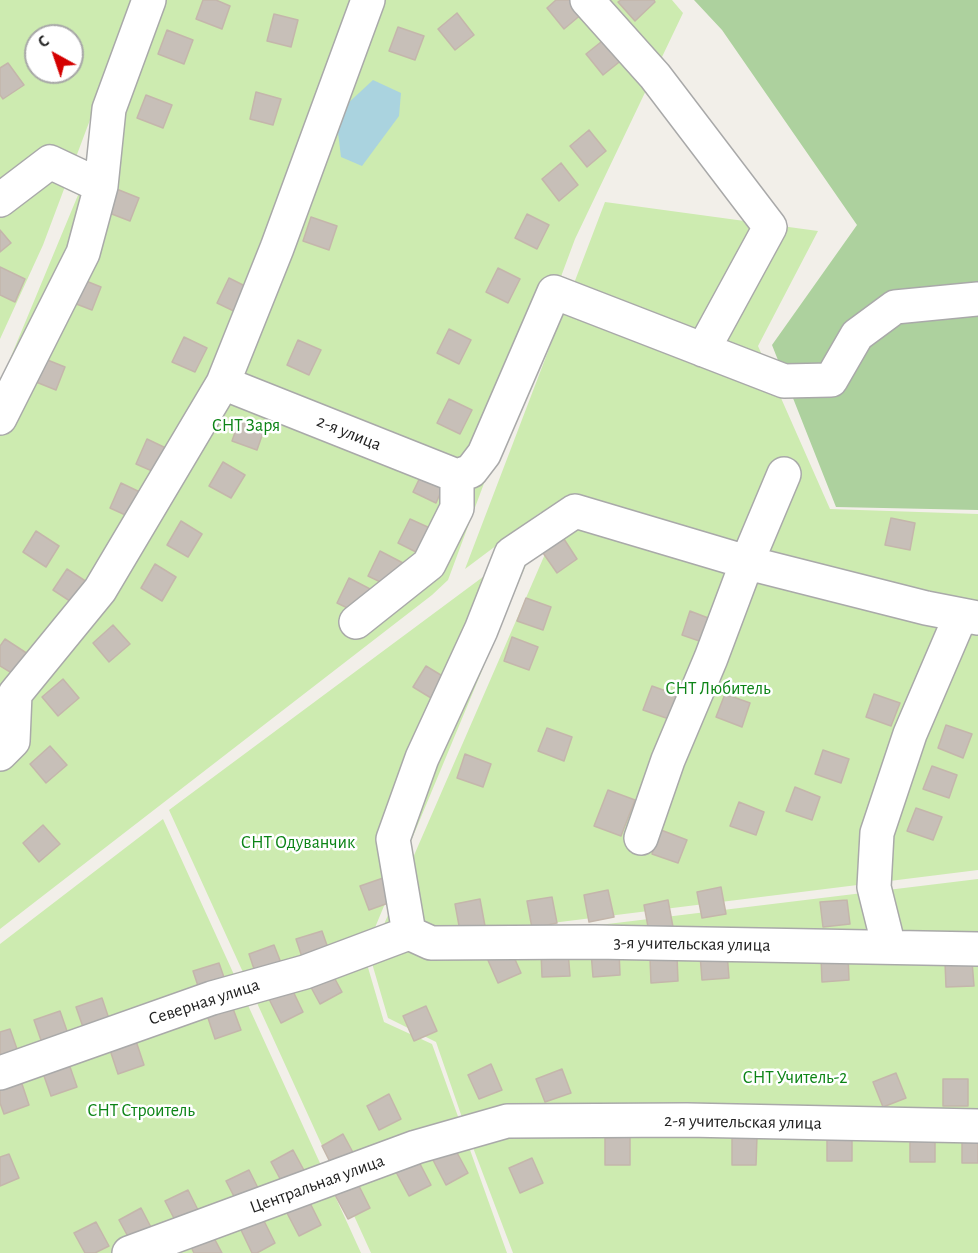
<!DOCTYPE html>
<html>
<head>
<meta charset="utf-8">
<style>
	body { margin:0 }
	#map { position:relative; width:978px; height:1253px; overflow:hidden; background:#f2efe9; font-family:"Alegreya Sans",sans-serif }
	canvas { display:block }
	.north { position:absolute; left:24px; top:24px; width:60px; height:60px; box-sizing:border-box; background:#fff; border:2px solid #a7a7a7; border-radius:50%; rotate:320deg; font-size:16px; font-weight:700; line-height:24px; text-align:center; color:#222 }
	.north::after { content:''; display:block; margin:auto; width:21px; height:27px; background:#d40000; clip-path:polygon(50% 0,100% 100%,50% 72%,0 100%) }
</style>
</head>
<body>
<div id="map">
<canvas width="978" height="1253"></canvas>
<div class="north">С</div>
</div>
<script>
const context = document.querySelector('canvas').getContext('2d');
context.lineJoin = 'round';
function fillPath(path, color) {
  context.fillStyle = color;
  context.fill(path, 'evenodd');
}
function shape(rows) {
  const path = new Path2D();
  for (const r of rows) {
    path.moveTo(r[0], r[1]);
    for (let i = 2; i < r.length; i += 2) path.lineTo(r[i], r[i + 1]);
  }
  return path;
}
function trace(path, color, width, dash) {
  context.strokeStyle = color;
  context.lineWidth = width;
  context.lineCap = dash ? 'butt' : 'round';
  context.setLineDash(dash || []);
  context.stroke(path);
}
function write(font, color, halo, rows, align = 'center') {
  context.font = font + ' "Alegreya Sans",sans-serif';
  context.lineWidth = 5;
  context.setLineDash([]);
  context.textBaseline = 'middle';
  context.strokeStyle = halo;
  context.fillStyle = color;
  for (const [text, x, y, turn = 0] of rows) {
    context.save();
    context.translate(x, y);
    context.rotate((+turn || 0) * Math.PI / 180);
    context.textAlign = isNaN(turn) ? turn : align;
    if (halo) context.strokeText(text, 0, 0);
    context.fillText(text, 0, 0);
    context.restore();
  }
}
const grass = shape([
	[0,0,135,0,43,245,0,339],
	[36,36,72,36,72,72,36,72],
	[159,0,672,0,683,13,575,239,448,580,432,595,0,929,0,383],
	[605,202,818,231,758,346,830,509,978,514,978,870,375,945,552,538,541,512,465,569],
	[538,536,364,954,384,1022,432,1044,507,1253,371,1253,169,810],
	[163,819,361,1253,0,1253,0,944],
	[978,879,978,1253,513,1253,466,1129,436,1042,388,1018,369,953]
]);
const forest = shape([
	[694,0,978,0,978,510,836,507,772,345,857,225,722,30]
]);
const water = shape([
	[373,80,401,93,399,116,362,166,341,157,337,124,345,106]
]);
const building = shape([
	[203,0,216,0,230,6,222,29,196,19,203,0],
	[556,0,572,0,583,13,564,29,547,8,556,0],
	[621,0,654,0,655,2,635,21,618,2,621,0],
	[457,13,474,35,455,50,438,29,457,13],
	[274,14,298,20,291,47,267,41,274,14],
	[398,27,424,36,415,60,389,51,398,27],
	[167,30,193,40,184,64,158,54,167,30],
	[606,38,623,59,603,75,586,54,606,38],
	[8,63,24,85,3,99,0,95,0,68,8,63],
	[256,92,281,99,273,125,250,119,256,92],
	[146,95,172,105,163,128,137,118,146,95],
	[589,130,606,151,587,167,570,146,589,130],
	[561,163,578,185,559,201,542,179,561,163],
	[114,188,139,198,130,221,104,211,114,188],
	[527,214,549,225,537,249,515,238,527,214],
	[311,217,337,226,329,250,303,241,311,217],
	[0,230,11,243,0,252,0,230],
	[0,267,25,279,15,302,0,295,0,267],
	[498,268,520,279,508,303,486,292,498,268],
	[76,277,101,287,92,310,66,300,76,277],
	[229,278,251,289,240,314,217,303,229,278],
	[449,329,471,340,459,364,437,353,449,329],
	[184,337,207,348,195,372,172,362,184,337],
	[298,340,321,350,309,375,287,365,298,340],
	[40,357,65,367,56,390,31,380,40,357],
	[449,399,472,410,460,434,437,423,449,399],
	[240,418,265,427,257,450,232,441,240,418],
	[147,439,170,450,159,474,136,464,147,439],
	[223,462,245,475,231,498,209,486,223,462],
	[425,467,447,478,436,503,413,492,425,467],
	[121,483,144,494,132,518,110,508,121,483],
	[891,518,915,523,910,550,885,545,891,518],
	[410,519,432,529,420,554,398,543,410,519],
	[181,521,202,534,188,557,167,545,181,521],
	[36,531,59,546,46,567,23,552,36,531],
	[562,536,577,559,557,573,541,550,562,536],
	[380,551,403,563,391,587,368,576,380,551],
	[155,564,176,577,162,601,141,588,155,564],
	[67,569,90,584,76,605,53,590,67,569],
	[349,578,372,590,360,614,337,603,349,578],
	[526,598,551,607,543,630,517,621,526,598],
	[690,611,716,621,708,644,682,635,690,611],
	[113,625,130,644,109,662,93,643,113,625],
	[512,637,538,647,529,670,504,661,512,637],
	[5,639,28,654,15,675,0,666,0,646,5,639],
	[426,666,449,680,436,701,413,687,426,666],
	[63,679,79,698,58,716,42,697,63,679],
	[652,686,677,695,669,719,643,710,652,686],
	[725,694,750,703,742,727,716,717,725,694],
	[874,694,900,703,891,726,866,717,874,694],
	[946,725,972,734,963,758,938,748,946,725],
	[547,728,572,737,564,761,538,751,547,728],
	[50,746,67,765,46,783,30,764,50,746],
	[823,750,849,759,841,783,815,774,823,750],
	[465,754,491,764,483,787,457,778,465,754],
	[932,766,957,775,949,798,923,789,932,766],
	[795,787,820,797,812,820,786,811,795,787],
	[608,790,635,800,621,836,594,826,608,790],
	[739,802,764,812,756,835,730,826,739,802],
	[916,808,942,817,933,840,907,831,916,808],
	[43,825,60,844,39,862,23,843,43,825],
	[661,830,687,840,678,863,652,854,661,830],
	[386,877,394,901,369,910,360,886,386,877],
	[721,887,726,914,702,918,697,892,721,887],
	[608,890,614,917,589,922,584,895,608,890],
	[552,897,557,923,532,928,527,901,552,897],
	[480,899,485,926,460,931,455,904,480,899],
	[668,900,673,927,649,932,644,905,668,900],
	[847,900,850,924,823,927,820,902,847,900],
	[322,931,330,954,304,963,296,939,322,931],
	[274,945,283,968,257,978,249,954,274,945],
	[510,948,521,973,498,983,487,958,510,948],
	[619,950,620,975,593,977,591,952,619,950],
	[568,951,570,976,542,977,541,952,568,951],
	[727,953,729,978,702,980,700,955,727,953],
	[848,955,849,980,822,982,821,957,848,955],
	[677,956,678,981,651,983,650,958,677,956],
	[972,961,974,986,946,987,945,962,972,961],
	[219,963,227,986,201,995,193,971,219,963],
	[329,968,342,992,320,1004,307,980,329,968],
	[291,987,303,1012,281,1023,269,999,291,987],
	[102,998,110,1022,84,1030,76,1007,102,998],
	[232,1006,241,1030,215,1039,207,1015,232,1006],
	[426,1006,437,1031,414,1041,403,1016,426,1006],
	[60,1011,68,1034,42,1043,34,1020,60,1011],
	[10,1029,18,1052,0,1059,0,1032,10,1029],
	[136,1041,144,1065,118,1074,110,1050,136,1041],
	[69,1064,77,1087,51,1096,43,1073,69,1064],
	[491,1064,502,1090,479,1099,468,1075,491,1064],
	[562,1069,571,1093,545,1102,536,1079,562,1069],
	[896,1073,906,1098,883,1107,873,1082,896,1073],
	[943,1079,968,1079,968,1106,943,1106,943,1079],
	[21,1081,29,1105,4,1114,0,1103,0,1089,21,1081],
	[389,1094,401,1119,379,1130,367,1106,389,1094],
	[343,1134,356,1158,334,1170,322,1146,343,1134],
	[827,1134,852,1134,852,1161,827,1161,827,1134],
	[910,1135,935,1135,935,1162,910,1162,910,1135],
	[962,1136,978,1136,978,1163,962,1163,962,1136],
	[630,1137,630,1165,605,1165,605,1138,630,1137],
	[732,1137,757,1137,756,1165,732,1165,732,1137],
	[455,1149,468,1173,446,1185,433,1160,455,1149],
	[293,1150,306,1174,284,1186,271,1162,293,1150],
	[9,1154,19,1178,0,1186,0,1157,9,1154],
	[532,1158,543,1183,520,1193,509,1168,532,1158],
	[418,1160,431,1185,409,1196,396,1172,418,1160],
	[249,1170,261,1194,239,1206,226,1181,249,1170],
	[358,1184,370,1208,348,1219,335,1195,358,1184],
	[188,1190,200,1214,178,1226,165,1201,188,1190],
	[309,1201,321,1225,299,1236,287,1213,309,1201],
	[141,1208,154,1233,132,1244,119,1220,141,1208],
	[263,1219,275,1243,257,1253,252,1253,241,1230,263,1219],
	[96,1222,109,1246,95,1253,85,1253,74,1233,96,1222],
	[213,1236,222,1253,194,1253,191,1247,213,1236]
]);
const minor = shape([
	[587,0,655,76,770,227,703,350],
	[0,200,50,162,101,186],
	[223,383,277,248,368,0],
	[0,418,83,253,101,186,109,109,149,0],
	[356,622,429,564,457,508,457,476],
	[0,754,13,741,15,694,100,590,223,383,457,476,471,471,484,454,554,292,784,381,831,380,857,335,895,307,978,299],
	[641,838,668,760,711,658,747,562,784,474],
	[409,933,393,839,422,758,481,630,511,554,575,511,760,566,926,608,978,618],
	[409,933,431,943,595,942,978,949],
	[889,947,874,887,877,833,910,734,961,615],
	[0,1073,212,998,305,972,409,933],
	[129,1253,416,1147,507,1121,687,1120,978,1126]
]);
const parkNames = [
	["СНТ Заря",246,426],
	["СНТ Любитель",718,689],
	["СНТ Одуванчик",298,843],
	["СНТ Учитель-2",795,1078],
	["СНТ Строитель",141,1111]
];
const streetNames = [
	["2-я улица",349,433,22],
	["3-я учительская улица",692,944,1],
	["Северная улица",204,1002,-18],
	["2-я учительская улица",743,1122,1],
	["Центральная улица",317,1184,-20]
];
fillPath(grass, '#cdebb0');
fillPath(forest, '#add19e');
fillPath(water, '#aad3df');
fillPath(building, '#c7bfb8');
trace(building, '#c4b6ab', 1.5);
trace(minor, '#a9a9a9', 36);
trace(minor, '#fff', 33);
write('18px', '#0c8416', '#fff', parkNames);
write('18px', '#222', '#fff', streetNames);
</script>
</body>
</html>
